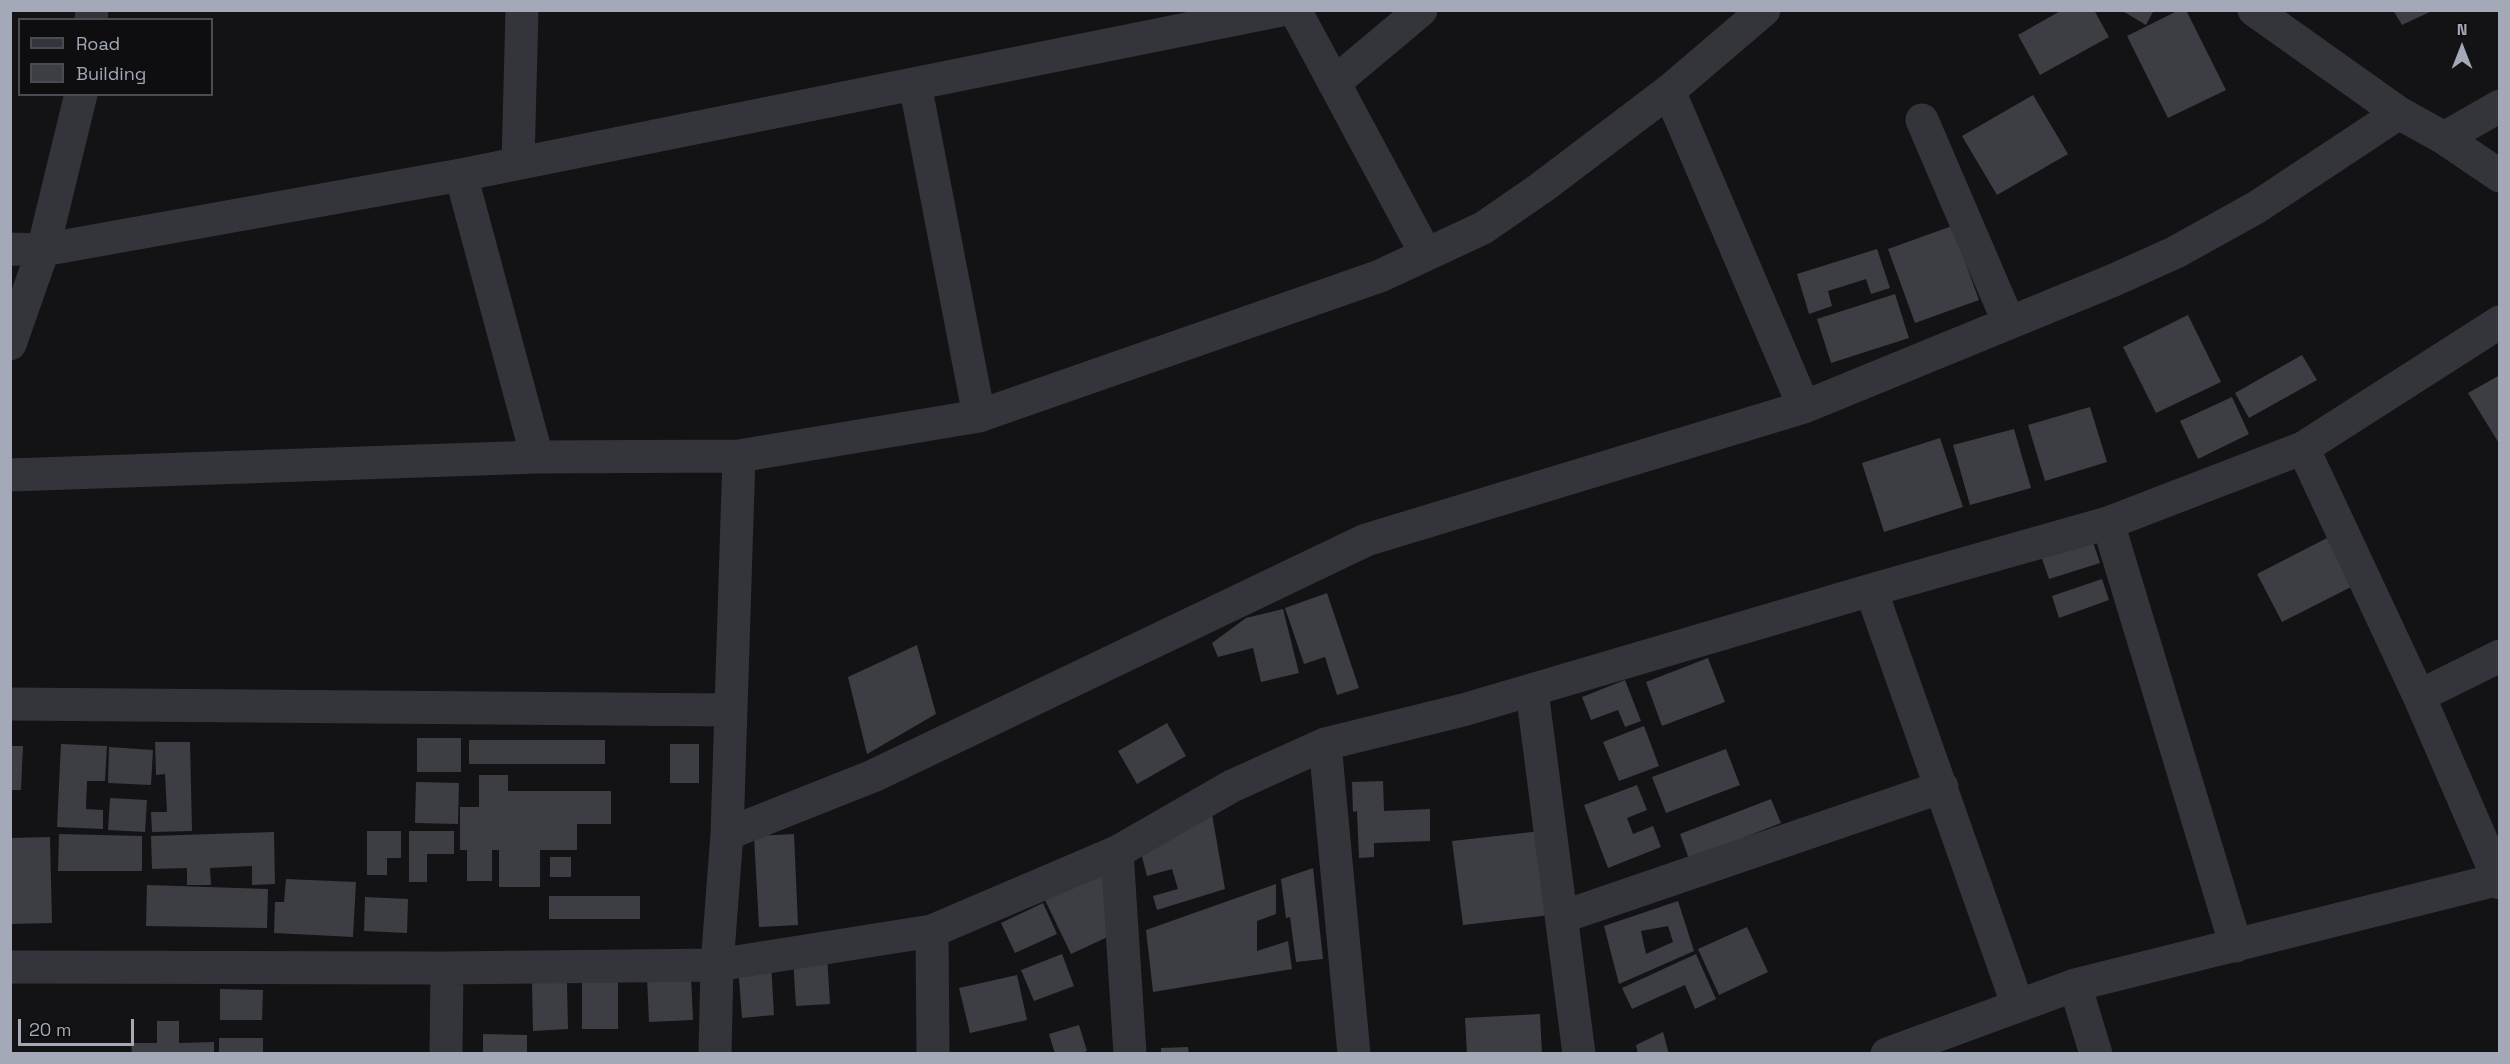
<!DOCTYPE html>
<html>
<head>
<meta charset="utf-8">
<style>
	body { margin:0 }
	#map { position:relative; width:2510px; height:1064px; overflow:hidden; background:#131315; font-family:"Space Grotesk",sans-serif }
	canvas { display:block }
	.frame { position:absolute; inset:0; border:12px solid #a3a9b7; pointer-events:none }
	.legend { position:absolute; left:18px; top:18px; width:195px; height:78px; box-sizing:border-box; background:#0e0e10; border:2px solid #4a4c53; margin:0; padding:8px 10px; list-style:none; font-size:18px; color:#a3a9b7 }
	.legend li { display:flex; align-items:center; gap:12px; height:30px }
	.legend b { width:30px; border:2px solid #4a4c53 }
	.north { position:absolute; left:2432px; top:18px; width:60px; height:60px; -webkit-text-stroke:4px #0e0e10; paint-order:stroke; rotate:0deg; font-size:16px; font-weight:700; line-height:24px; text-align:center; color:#a3a9b7 }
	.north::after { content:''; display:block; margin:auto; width:21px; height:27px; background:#a3a9b7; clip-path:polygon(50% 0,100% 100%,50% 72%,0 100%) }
	.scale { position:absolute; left:18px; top:1019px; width:116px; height:27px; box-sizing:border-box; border:3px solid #a3a9b7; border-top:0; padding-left:8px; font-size:18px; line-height:21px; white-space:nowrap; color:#a3a9b7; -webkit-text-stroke:4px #0e0e10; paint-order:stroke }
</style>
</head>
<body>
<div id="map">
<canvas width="2510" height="1064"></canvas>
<div class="frame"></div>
<ul class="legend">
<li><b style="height:8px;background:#34353a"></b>Road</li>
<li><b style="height:16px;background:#3c3e43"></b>Building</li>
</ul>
<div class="north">N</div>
<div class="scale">20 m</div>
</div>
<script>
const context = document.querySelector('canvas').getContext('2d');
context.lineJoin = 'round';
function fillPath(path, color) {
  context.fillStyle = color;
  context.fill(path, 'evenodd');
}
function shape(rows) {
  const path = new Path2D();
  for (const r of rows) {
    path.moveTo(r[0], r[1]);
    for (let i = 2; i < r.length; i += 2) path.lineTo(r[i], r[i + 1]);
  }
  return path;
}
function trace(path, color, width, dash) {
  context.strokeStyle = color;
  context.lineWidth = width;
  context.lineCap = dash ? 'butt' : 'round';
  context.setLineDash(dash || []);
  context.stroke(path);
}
const building = shape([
	[2062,10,2094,10,2109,37,2040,75,2018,35],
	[2121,10,2154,10,2146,25],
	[2179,10,2186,10,2226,90,2168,118,2127,36],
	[2393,10,2434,10,2402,25],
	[2033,95,2068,154,1997,195,1962,136],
	[1952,226,1979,300,1915,323,1888,249],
	[1877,249,1890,288,1871,294,1866,279,1828,291,1832,306,1809,314,1797,274],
	[1895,294,1909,338,1831,363,1817,319],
	[2188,315,2221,382,2156,413,2123,347],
	[2302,355,2317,380,2249,418,2235,393],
	[2500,375,2500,445,2468,393],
	[2232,397,2249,434,2198,459,2180,421],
	[2090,407,2107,462,2045,481,2028,425],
	[2014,429,2031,488,1970,505,1953,445],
	[1940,438,1963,507,1884,532,1862,463],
	[2327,538,2353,586,2282,622,2257,574],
	[2092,539,2100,563,2049,579,2041,556],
	[2102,579,2109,600,2059,618,2052,596],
	[1327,593,1359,688,1337,695,1325,657,1304,664,1285,608],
	[1283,609,1299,673,1261,682,1253,648,1218,657,1212,643,1246,618],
	[917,645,936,714,867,754,848,677],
	[1708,658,1725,702,1662,726,1646,682],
	[1625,680,1641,721,1625,727,1618,710,1591,720,1582,697],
	[1167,723,1186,756,1137,784,1118,751],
	[1644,726,1659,766,1619,781,1603,742],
	[417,738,461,738,461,772,417,772],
	[469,740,605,740,605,764,469,764],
	[155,742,190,742,192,831,152,832,151,812,167,812,165,774,156,775],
	[61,744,107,746,105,781,87,781,86,809,103,810,103,829,57,827],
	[670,744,699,744,699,783,670,783],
	[10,746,23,746,21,790,10,790],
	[109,747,153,750,151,785,108,783],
	[1726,749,1740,785,1666,813,1652,777],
	[479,775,508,775,508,791,611,791,611,824,577,824,577,850,540,850,540,887,499,887,499,850,492,850,492,881,467,881,467,850,460,850,460,807,479,807],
	[1383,781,1384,811,1430,809,1430,841,1374,843,1374,857,1359,858,1357,811,1353,812,1352,782],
	[416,782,459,783,458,824,415,823],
	[1637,785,1647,810,1627,818,1633,834,1653,826,1661,847,1608,868,1584,805],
	[110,798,147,800,145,832,108,830],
	[1771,799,1781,823,1689,859,1680,834],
	[1212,814,1225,889,1157,910,1153,896,1178,889,1172,869,1147,876,1140,849],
	[367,831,401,831,401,858,387,858,387,875,367,875],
	[409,831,454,831,454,854,427,854,427,882,409,882],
	[1541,831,1551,915,1463,925,1452,841],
	[274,832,275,884,252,885,252,866,210,868,211,885,187,885,187,868,152,869,151,836],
	[59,834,142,836,142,871,58,871],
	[794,834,798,925,759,927,754,836],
	[50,837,52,923,10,924,10,838],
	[550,857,571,857,571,877,550,877],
	[1313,868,1323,959,1296,962,1290,917,1286,918,1281,879],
	[1103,873,1112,935,1071,954,1045,900],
	[286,879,356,882,353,937,274,933,275,902,284,902],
	[1276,884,1276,914,1257,921,1257,951,1288,941,1292,969,1153,992,1146,930],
	[147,885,268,889,267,928,146,926],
	[549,896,640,896,640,919,549,919],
	[365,897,408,899,407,933,364,931],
	[1678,901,1694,951,1619,984,1604,926],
	[1668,926,1673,942,1646,954,1641,931],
	[1043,903,1057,934,1015,953,1001,923],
	[1747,927,1768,972,1719,995,1698,949],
	[1062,954,1074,986,1034,1001,1021,970],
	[1696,954,1716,999,1695,1009,1685,985,1632,1009,1622,988],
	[827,955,830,1004,796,1006,793,958],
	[771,963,774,1015,742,1018,738,965],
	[1017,975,1027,1020,970,1033,959,988],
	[691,977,693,1020,649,1022,647,978],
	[582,981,618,981,618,1029,582,1029],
	[567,982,568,1029,533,1031,532,983],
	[220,989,263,990,262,1020,220,1020],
	[1540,1014,1542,1054,1467,1054,1465,1018],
	[157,1021,179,1021,179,1043,214,1042,214,1054,132,1054,131,1043,157,1043],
	[1079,1025,1087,1051,1078,1054,1055,1054,1049,1034],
	[1663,1032,1669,1054,1638,1054,1636,1045],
	[483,1034,527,1035,527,1054,483,1054],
	[219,1038,263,1038,263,1054,219,1054],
	[1188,1047,1189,1054,1161,1054,1161,1048]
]);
const minor = shape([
	[1295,10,1426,254],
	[2254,10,2399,113,2444,138,2500,176],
	[91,20,92,10],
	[1334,83,1421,10],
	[915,84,979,416],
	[1669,91,1804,407],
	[1922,120,2009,323],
	[2444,138,2500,106],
	[518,163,522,10],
	[461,175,537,457],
	[10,249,43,250,461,175,1281,10],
	[10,344,43,250,81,94],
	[2303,448,2419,696,2500,883],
	[10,475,537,457,739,456,979,416,1380,276,1483,228,1541,188,1669,91,1764,10],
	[2108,523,2236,946],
	[1871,590,2018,1006],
	[1532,691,1579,1054],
	[2419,696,2500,656],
	[10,704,731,710],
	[1325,744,1354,1054],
	[727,834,873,776,1366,540,1804,407,2114,280,2176,252,2257,207,2399,113],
	[1117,852,1130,1054],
	[1562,917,1942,787],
	[932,931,933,1054],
	[10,967,447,968,717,965,932,931,1117,852,1232,786,1325,744,1463,710,1871,590,2108,523,2303,448,2500,322],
	[2075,985,2096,1054],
	[446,1054,447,968],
	[715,1054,717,965,727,834,739,456],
	[1887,1054,2075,985,2500,879]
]);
fillPath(building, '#3c3e43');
trace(minor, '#34353a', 33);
</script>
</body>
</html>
